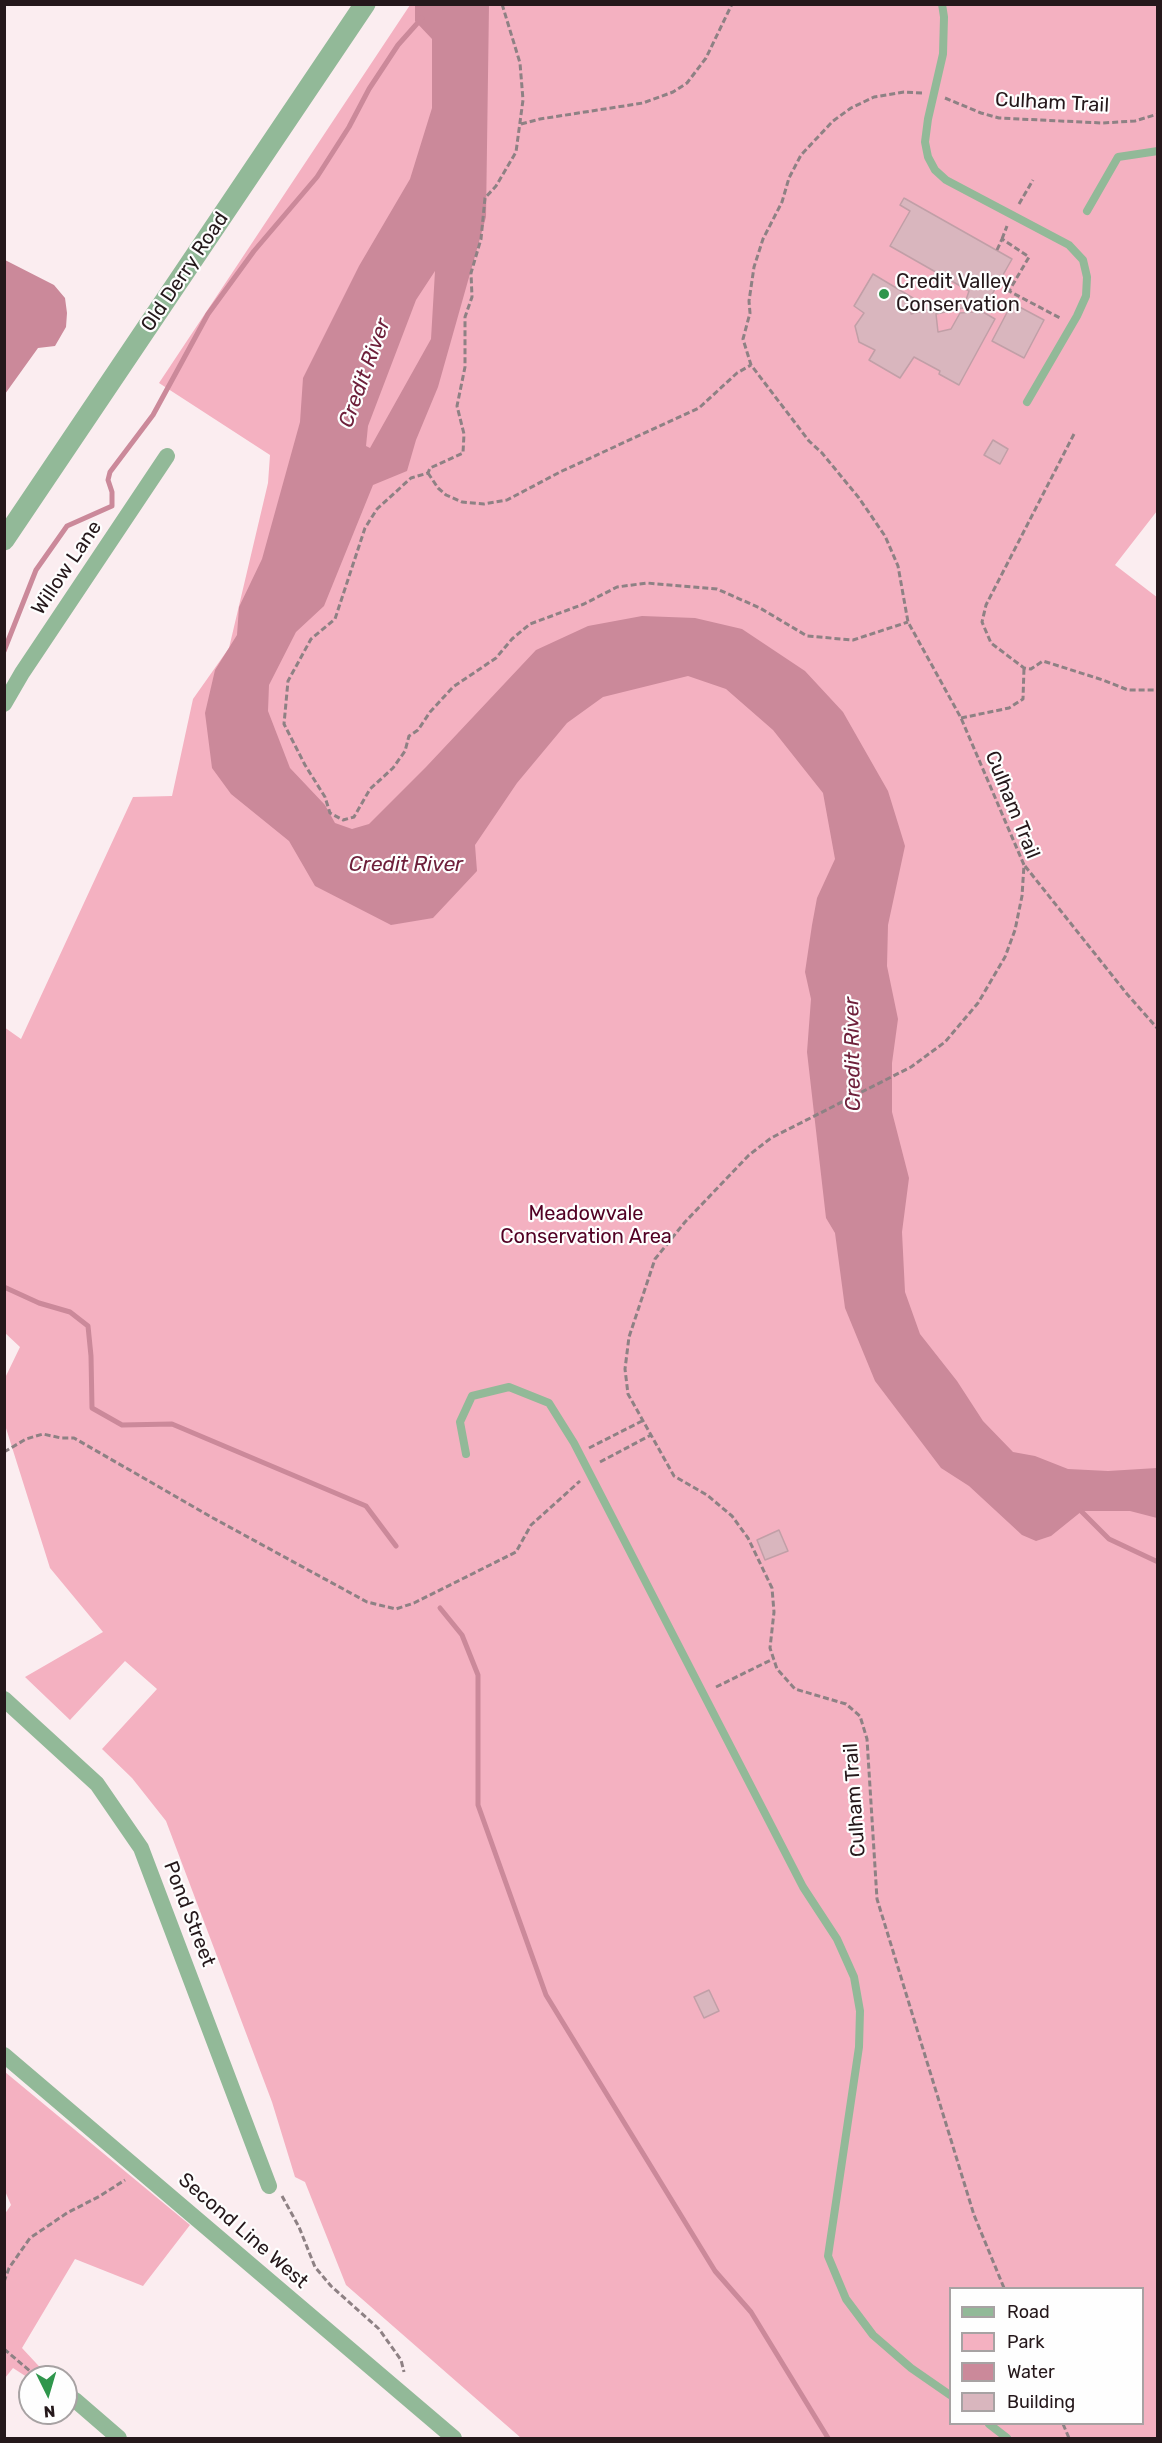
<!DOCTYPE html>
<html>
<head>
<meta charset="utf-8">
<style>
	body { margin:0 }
	#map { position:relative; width:1162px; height:2443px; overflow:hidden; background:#fbedf0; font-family:Rubik,sans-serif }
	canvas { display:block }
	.frame { position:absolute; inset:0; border:6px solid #25181b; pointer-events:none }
	.legend { position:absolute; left:949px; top:2287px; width:195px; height:138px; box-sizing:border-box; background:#fefefe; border:2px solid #a7a2a3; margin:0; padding:8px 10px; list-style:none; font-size:18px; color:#25181b }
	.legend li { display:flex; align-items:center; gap:12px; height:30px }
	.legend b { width:30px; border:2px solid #a7a2a3 }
	.north { position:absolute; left:18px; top:2365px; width:60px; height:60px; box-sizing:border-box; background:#fefefe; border:2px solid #a7a2a3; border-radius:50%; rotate:175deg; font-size:16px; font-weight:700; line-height:24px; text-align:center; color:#25181b }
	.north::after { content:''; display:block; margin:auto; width:21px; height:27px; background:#2f964c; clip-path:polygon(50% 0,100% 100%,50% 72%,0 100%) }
</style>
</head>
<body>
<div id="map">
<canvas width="1162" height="2443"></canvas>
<div class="frame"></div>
<ul class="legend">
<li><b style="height:8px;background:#92b998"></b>Road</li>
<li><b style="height:16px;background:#f4b1c1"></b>Park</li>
<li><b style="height:16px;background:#cb899a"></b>Water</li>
<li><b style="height:16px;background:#d9b6be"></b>Building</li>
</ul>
<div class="north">N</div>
</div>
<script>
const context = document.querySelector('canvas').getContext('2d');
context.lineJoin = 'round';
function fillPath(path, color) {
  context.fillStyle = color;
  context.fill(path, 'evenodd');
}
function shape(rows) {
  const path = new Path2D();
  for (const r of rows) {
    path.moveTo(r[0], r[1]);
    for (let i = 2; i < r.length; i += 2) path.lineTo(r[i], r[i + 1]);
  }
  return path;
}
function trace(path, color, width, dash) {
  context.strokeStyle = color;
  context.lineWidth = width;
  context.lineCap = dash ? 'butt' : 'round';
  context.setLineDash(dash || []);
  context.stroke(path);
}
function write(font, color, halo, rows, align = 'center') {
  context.font = font + ' Rubik,sans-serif';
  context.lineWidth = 4.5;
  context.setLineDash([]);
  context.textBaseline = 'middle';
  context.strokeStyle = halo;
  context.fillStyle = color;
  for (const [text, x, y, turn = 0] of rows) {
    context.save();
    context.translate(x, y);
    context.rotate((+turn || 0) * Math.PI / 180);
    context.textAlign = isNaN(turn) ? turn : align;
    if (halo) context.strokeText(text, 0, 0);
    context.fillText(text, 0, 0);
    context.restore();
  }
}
const green = shape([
	[410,5,1157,5,1157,511,1115,565,1158,598,1157,2438,521,2438,346,2285,305,2182,295,2177,272,2102,166,1821,132,1778,102,1749,157,1689,125,1661,70,1720,25,1677,103,1632,50,1568,5,1425,5,1378,20,1347,4,1332,4,1027,21,1039,133,797,172,796,193,699,229,648,268,483,270,455,159,383],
	[950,2288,1142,2288,1142,2424,950,2424],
	[5,2072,190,2225,143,2286,75,2259,22,2348,49,2377,30,2377,30,2379,13,2368,5,2378,4,2215,11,2205,5,2191]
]);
const water = shape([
	[415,5,489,5,486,217,438,387,416,440,407,471,373,485,324,606,296,632,269,685,268,711,290,768,325,805,335,823,352,829,369,824,426,767,536,650,588,626,642,616,695,618,742,629,805,671,843,712,888,791,905,846,888,925,887,966,898,1019,892,1063,892,1112,909,1178,902,1232,905,1292,920,1334,957,1381,983,1421,1013,1452,1035,1456,1068,1469,1108,1471,1157,1468,1157,1518,1130,1511,1082,1511,1051,1536,1036,1541,1022,1535,969,1486,941,1468,875,1381,845,1308,835,1233,826,1218,807,1052,811,999,805,972,812,925,817,898,835,859,823,793,773,730,726,689,688,676,603,697,567,723,517,783,475,845,477,871,433,918,391,925,315,886,289,841,231,794,212,768,205,713,215,670,237,635,239,607,262,559,300,422,303,378,359,266,410,179,432,108,432,39,415,21],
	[435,271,431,339,370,448,366,446,368,426,416,300],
	[5,260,54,285,65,298,67,313,66,327,55,346,38,348,5,394]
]);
const stream = shape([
	[4,651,36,570,67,526,112,506,112,492,108,480,110,472,153,415,208,314,254,251,317,177,349,127,369,89,398,45,422,18],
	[4,1287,39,1303,70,1312,88,1326,91,1356,92,1408,122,1425,172,1424,366,1506,396,1546],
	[1081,1511,1109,1539,1158,1562],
	[440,1608,462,1635,478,1675,478,1805,546,1995,715,2271,751,2312,828,2438]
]);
const building = shape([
	[904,198,1012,259,986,305,976,299,972,306,936,314,938,332,951,329,960,313,973,312,976,308,995,319,959,385,939,374,940,371,914,357,900,378,869,360,875,350,859,342,855,326,864,313,854,306,873,274,913,298,910,304,911,314,966,300,969,291,890,246,910,211,900,205,904,198],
	[1012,303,1044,320,1024,358,992,341,1012,303],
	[993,440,1008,449,1000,464,984,455,993,440],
	[779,1530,788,1551,765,1560,757,1540,779,1530],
	[709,1990,719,2011,704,2018,694,1997,709,1990]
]);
const path = shape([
	[502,4,520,63,523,100,516,152,496,186,485,198,481,239,471,273,472,297,465,317,465,367,457,406,464,434,463,453,430,468,428,473,411,478,377,509,365,528,335,619,311,639,288,681,284,724,305,765,325,797,330,813,343,820,354,817,370,789,393,768,405,751,409,736,418,730,430,712,453,687,496,658,512,639,530,624,584,604,617,587,647,583,717,589,760,608,807,636,853,640,908,622],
	[922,93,904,92,874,97,851,108,833,121,801,155,789,178,782,202,763,239,754,267,749,301,750,313,743,339,751,365,809,441,822,453,859,498,885,536,898,566,908,622,961,718,1024,865,1022,896,1015,930,1005,957,978,1003,945,1042,911,1067,771,1138,749,1155,685,1222,655,1259,629,1337,625,1369,628,1394,674,1476,707,1495,732,1516,748,1538,772,1588,774,1612,770,1648,777,1669,795,1689,846,1704,860,1716,867,1739,877,1899,974,2215,1004,2288],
	[945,98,981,113,999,118,1102,123,1135,121,1158,114],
	[521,124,540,119,643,103,673,92,687,83,706,58,732,4],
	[1019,204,1033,180],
	[1002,239,1007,226],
	[997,250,1002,239,1029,257,1009,291,1060,318],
	[1074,434,986,605,982,622,991,643,1024,668,1031,669,1043,661,1103,680,1128,690,1158,690],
	[428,473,438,488,446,495,462,502,484,504,507,500,562,471,699,408,737,373,751,365],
	[961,718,1009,708,1023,699,1024,668],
	[1025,866,1127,994,1158,1029],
	[589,1448,642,1421],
	[4,1452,26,1439,43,1434,61,1438,74,1438,213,1518,367,1602,396,1609,414,1603,516,1552,531,1525,580,1481],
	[600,1462,651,1435],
	[716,1687,773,1659],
	[282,2196,299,2227,315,2267,331,2286,379,2329,401,2360,404,2372],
	[4,2282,9,2268,30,2238,67,2213,100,2196,125,2180],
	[4,2349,37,2377],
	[1063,2424,1069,2438]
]);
const service = shape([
	[942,4,944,17,943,54,928,119,925,142,928,157,935,170,946,180,1069,245,1083,260,1087,277,1086,296,1077,316,1027,402],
	[1087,211,1118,157,1158,151],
	[466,1454,460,1422,472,1396,509,1387,549,1403,574,1443,803,1887,837,1939,854,1977,860,2011,859,2047,828,2256,846,2299,873,2335,911,2368,950,2395],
	[989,2424,1007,2438]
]);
const minor = shape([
	[4,704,22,673,167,456],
	[4,1699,97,1784,141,1848,269,2186],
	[4,2055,454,2438],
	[75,2400,119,2438]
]);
const tertiary = shape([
	[4,540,365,4]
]);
const markers = [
	[884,294,6,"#2f964c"]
];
const streetNames = [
	["Culham Trail",1052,103,3],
	["Old Derry Road",185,272,-56],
	["Willow Lane",67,568,-56],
	["Culham Trail",1012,805,68],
	["Culham Trail",855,1800,-94],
	["Pond Street",189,1914,69],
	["Second Line West",243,2231,41]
];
const poiNames = [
	["Credit Valley",896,282],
	["Conservation",896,305]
];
const parkNames = [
	["Meadowvale",586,1214],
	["Conservation Area",586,1237]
];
const waterNames = [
	["Credit River",365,373,-70],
	["Credit River",406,865],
	["Credit River",853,1054,-91]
];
fillPath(green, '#f4b1c1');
fillPath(water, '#cb899a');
trace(stream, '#cb899a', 5);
fillPath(building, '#d9b6be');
trace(building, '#c19fa7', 1.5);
trace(path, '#8e8184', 3, [6, 3]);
trace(service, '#92b998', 8);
trace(minor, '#92b998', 16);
trace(tertiary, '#92b998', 21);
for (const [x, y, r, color] of markers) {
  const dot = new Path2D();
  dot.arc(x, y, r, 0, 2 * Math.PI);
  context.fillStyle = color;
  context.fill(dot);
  trace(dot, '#fefefe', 2);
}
write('20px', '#25181b', '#fefefe', streetNames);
write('20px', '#25181b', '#fefefe', poiNames, 'left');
write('20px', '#520124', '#fefefe', parkNames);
write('italic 21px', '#6e203b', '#fefefe', waterNames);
</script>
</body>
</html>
